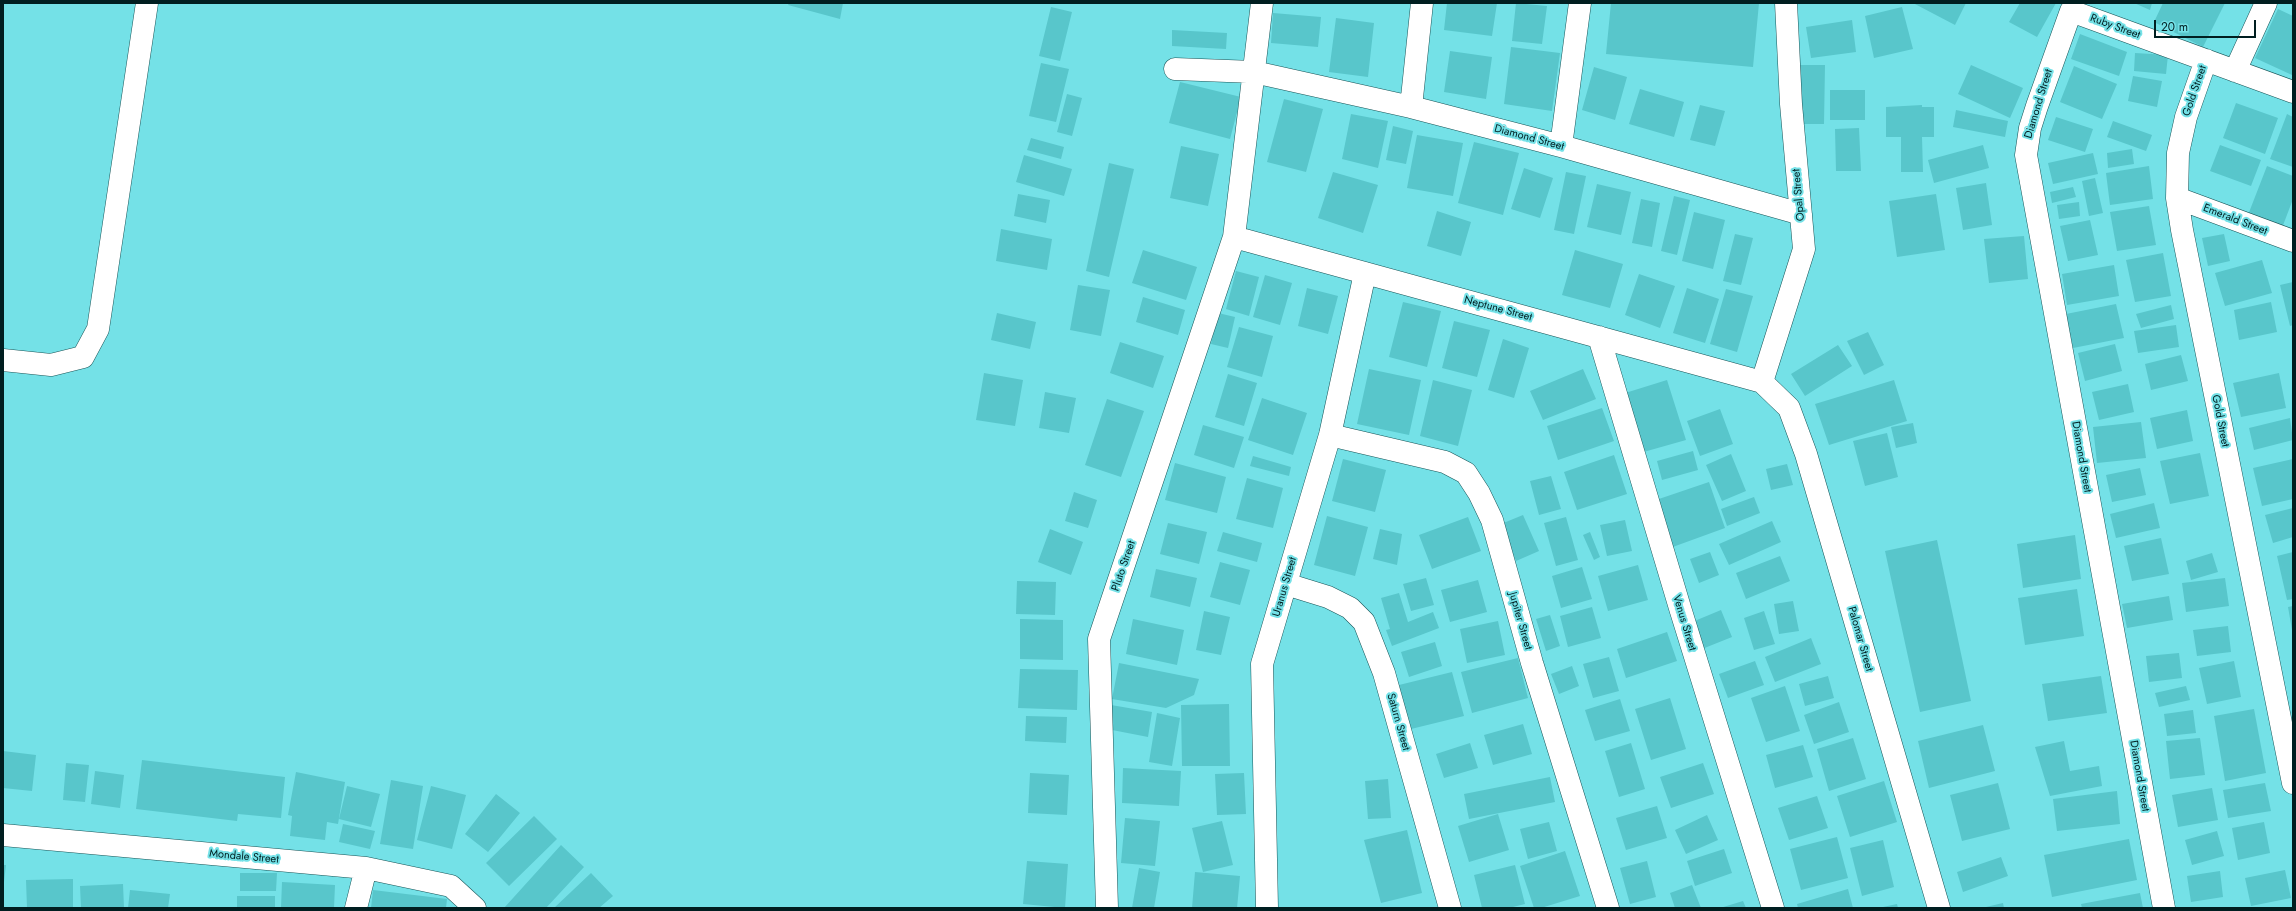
<!DOCTYPE html>
<html>
<head>
<meta charset="utf-8">
<style>
	body { margin:0 }
	#map { position:relative; width:2296px; height:911px; overflow:hidden; background:#74e1e7; font-family:Jost,sans-serif }
	canvas { display:block }
	.frame { position:absolute; inset:0; border:4px solid #001e20; pointer-events:none }
	.scale { position:absolute; left:2154px; top:20px; width:102px; height:18px; box-sizing:border-box; border:2px solid #001e20; border-top:0; padding-left:5px; font-size:12px; line-height:14px; white-space:nowrap; color:#001e20; -webkit-text-stroke:3px #74e1e7; paint-order:stroke }
</style>
</head>
<body>
<div id="map">
<canvas width="2296" height="911"></canvas>
<div class="frame"></div>
<div class="scale">20 m</div>
</div>
<script>
const context = document.querySelector('canvas').getContext('2d');
context.lineJoin = 'round';
function fillPath(path, color) {
  context.fillStyle = color;
  context.fill(path, 'evenodd');
}
function shape(rows) {
  const path = new Path2D();
  for (const r of rows) {
    path.moveTo(r[0], r[1]);
    for (let i = 2; i < r.length; i += 2) path.lineTo(r[i], r[i + 1]);
  }
  return path;
}
function trace(path, color, width, dash) {
  context.strokeStyle = color;
  context.lineWidth = width;
  context.lineCap = dash ? 'butt' : 'round';
  context.setLineDash(dash || []);
  context.stroke(path);
}
function write(font, color, halo, rows, align = 'center') {
  context.font = font + ' Jost,sans-serif';
  context.lineWidth = 4;
  context.setLineDash([]);
  context.textBaseline = 'middle';
  context.strokeStyle = halo;
  context.fillStyle = color;
  for (const [text, x, y, turn = 0] of rows) {
    context.save();
    context.translate(x, y);
    context.rotate((+turn || 0) * Math.PI / 180);
    context.textAlign = isNaN(turn) ? turn : align;
    if (halo) context.strokeText(text, 0, 0);
    context.fillText(text, 0, 0);
    context.restore();
  }
}
const building = shape([
	[789,3,843,3,840,19,788,5],
	[1447,3,1497,3,1492,36,1444,30],
	[1516,3,1547,6,1542,44,1512,41],
	[1611,3,1759,3,1753,67,1606,54],
	[1913,3,1966,3,1955,25],
	[2020,3,2056,3,2037,37,2009,22],
	[2134,3,2152,3,2150,10],
	[2163,3,2225,3,2203,47,2154,22],
	[1051,7,1072,12,1060,61,1039,56],
	[1902,7,1913,49,1874,58,1865,16],
	[2278,9,2293,16,2292,75,2255,58],
	[1273,13,1321,17,1318,47,1271,43],
	[1336,18,1374,23,1368,77,1329,72],
	[1852,20,1856,52,1811,58,1806,27],
	[1172,30,1227,33,1226,49,1172,46],
	[2080,34,2127,52,2119,76,2071,59],
	[1511,47,1560,53,1552,111,1504,104],
	[1450,51,1492,57,1486,99,1444,92],
	[2135,53,2168,55,2166,74,2134,71],
	[1041,63,1069,69,1056,122,1029,116],
	[1798,65,1825,65,1824,124,1798,124],
	[1971,65,2023,88,2010,118,1958,94],
	[2074,66,2117,84,2102,119,2060,102],
	[1594,67,1627,77,1615,120,1582,110],
	[2133,76,2162,81,2157,107,2128,101],
	[1180,82,1241,97,1230,139,1169,123],
	[1640,89,1684,102,1674,137,1629,124],
	[1830,90,1865,90,1865,120,1830,120],
	[1067,94,1082,98,1072,136,1057,132],
	[1284,99,1323,109,1306,172,1267,162],
	[2236,103,2278,118,2265,154,2223,138],
	[1700,105,1725,111,1715,146,1690,140],
	[1922,105,1922,107,1934,107,1934,137,1922,137,1923,172,1901,172,1901,137,1886,137,1886,107],
	[1956,110,2008,121,2005,137,1953,127],
	[1351,114,1388,121,1378,168,1342,159],
	[2287,114,2293,117,2293,167,2270,159],
	[2056,117,2093,129,2085,152,2048,140],
	[2113,121,2152,135,2146,151,2107,137],
	[1393,126,1413,131,1406,164,1386,160],
	[1859,128,1861,171,1836,171,1835,129],
	[1417,135,1463,143,1453,196,1407,188],
	[1031,138,1064,147,1061,159,1027,150],
	[1474,142,1519,153,1503,215,1458,203],
	[1983,145,1989,168,1934,183,1928,160],
	[2220,145,2261,160,2251,186,2210,171],
	[1181,146,1219,154,1208,206,1170,198],
	[2132,149,2134,164,2108,168,2107,153],
	[2093,153,2098,174,2053,184,2048,163],
	[1024,155,1072,169,1064,196,1016,182],
	[1109,163,1134,169,1109,277,1086,271],
	[2149,166,2153,199,2110,205,2106,173],
	[2267,166,2293,176,2293,199,2282,228,2248,215],
	[1524,168,1553,178,1540,218,1511,209],
	[1333,172,1378,185,1363,233,1318,218],
	[1566,172,1586,176,1574,234,1554,230],
	[2095,178,2103,213,2089,216,2082,181],
	[1986,183,1992,225,1963,230,1956,188],
	[1597,184,1631,192,1621,235,1587,227],
	[2073,187,2076,197,2052,203,2050,192],
	[1018,194,1050,200,1046,223,1014,216],
	[1936,194,1945,250,1897,257,1889,201],
	[1674,196,1690,200,1677,255,1661,251],
	[1641,199,1660,203,1652,247,1632,243],
	[2079,202,2080,216,2059,219,2057,205],
	[2149,206,2156,245,2117,251,2110,212],
	[1437,211,1471,222,1461,256,1427,246],
	[1694,212,1725,220,1713,269,1682,261],
	[2090,220,2098,255,2068,261,2060,226],
	[1001,229,1052,239,1047,270,996,261],
	[1735,234,1753,238,1741,285,1723,281],
	[2224,234,2230,261,2208,266,2202,238],
	[2024,236,2028,279,1989,283,1984,239],
	[1143,250,1197,267,1186,300,1132,283],
	[1575,250,1623,264,1610,308,1562,295],
	[2163,253,2171,296,2135,302,2126,260],
	[2262,260,2272,293,2225,306,2215,273],
	[2114,265,2119,296,2067,305,2062,274],
	[1236,271,1259,277,1249,316,1226,309],
	[1639,274,1675,286,1660,328,1625,315],
	[1265,275,1292,283,1280,325,1253,317],
	[2293,282,2293,325,2290,326,2280,285],
	[1078,285,1110,290,1101,336,1070,330],
	[1307,288,1338,296,1328,334,1298,326],
	[1687,288,1719,299,1705,343,1673,333],
	[1726,289,1753,296,1737,352,1710,344],
	[1143,297,1185,310,1178,335,1136,322],
	[1403,302,1441,311,1427,367,1389,357],
	[2271,302,2277,332,2239,340,2234,310],
	[2116,304,2124,338,2073,348,2066,314],
	[2171,305,2174,319,2141,328,2136,314],
	[997,313,1036,322,1030,349,991,340],
	[1218,313,1235,317,1228,348,1211,344],
	[1454,321,1490,330,1477,377,1442,368],
	[2176,325,2179,347,2138,353,2134,331],
	[1239,327,1273,336,1262,377,1227,367],
	[1868,332,1884,365,1864,375,1847,341],
	[1503,339,1529,348,1514,398,1488,390],
	[1120,342,1164,356,1153,388,1110,373],
	[2115,344,2122,371,2085,381,2078,353],
	[1838,345,1852,366,1805,396,1791,374],
	[2181,355,2188,381,2151,390,2145,364],
	[1369,369,1421,380,1409,435,1357,424],
	[1583,369,1596,399,1543,420,1530,391],
	[984,373,1023,380,1015,426,976,420],
	[2279,373,2286,408,2241,417,2233,383],
	[1228,374,1257,383,1244,426,1215,417],
	[1433,380,1472,390,1458,446,1420,436],
	[1667,380,1686,440,1640,453,1622,394],
	[1894,380,1907,421,1829,445,1815,404],
	[2128,384,2134,412,2099,420,2092,392],
	[1045,392,1076,398,1069,433,1039,428],
	[1262,398,1307,413,1293,455,1248,440],
	[1107,399,1144,411,1121,477,1085,465],
	[1602,408,1614,441,1558,460,1547,426],
	[1720,409,1733,444,1700,456,1687,421],
	[2187,410,2193,441,2157,449,2150,418],
	[2290,418,2293,440,2254,450,2249,428],
	[2141,422,2146,458,2097,463,2093,427],
	[1913,423,1917,443,1896,448,1891,427],
	[1203,425,1244,437,1234,468,1194,455],
	[1887,433,1898,477,1865,486,1853,441],
	[1693,451,1698,470,1662,480,1657,461],
	[2200,453,2209,496,2170,504,2160,461],
	[1731,454,1746,491,1722,501,1706,465],
	[1614,455,1627,494,1577,510,1564,472],
	[1253,456,1291,467,1289,476,1250,466],
	[1343,459,1386,470,1375,512,1332,501],
	[2293,459,2293,499,2262,506,2253,468],
	[1175,463,1226,477,1217,513,1165,500],
	[1787,464,1793,485,1771,490,1766,469],
	[2140,468,2146,495,2112,502,2106,475],
	[1551,476,1561,509,1539,515,1530,481],
	[1247,478,1283,488,1273,528,1236,519],
	[1709,482,1725,528,1670,548,1653,501],
	[1074,492,1097,500,1088,528,1065,521],
	[1754,497,1760,513,1727,526,1721,509],
	[2154,503,2160,528,2116,538,2110,514],
	[2293,508,2293,537,2273,543,2265,515],
	[1523,515,1539,551,1516,561,1501,524],
	[1327,516,1368,527,1355,576,1314,565],
	[1468,517,1481,551,1432,569,1419,535],
	[1566,517,1578,560,1556,566,1544,523],
	[1625,520,1632,551,1607,556,1600,525],
	[1772,521,1781,542,1729,565,1719,544],
	[1168,523,1207,532,1199,564,1160,554],
	[1050,529,1083,542,1071,575,1038,562],
	[1380,529,1402,534,1397,565,1373,559],
	[1223,532,1262,543,1257,562,1217,551],
	[1590,532,1600,557,1594,560,1583,535],
	[2075,535,2081,579,2023,588,2017,544],
	[2161,538,2169,574,2132,581,2124,546],
	[1937,540,1971,701,1920,712,1885,551],
	[1710,552,1719,575,1699,583,1690,559],
	[2293,552,2293,599,2287,600,2277,556],
	[2212,553,2218,572,2191,580,2186,561],
	[1780,556,1790,581,1746,599,1736,573],
	[1220,562,1250,570,1240,605,1210,597],
	[1638,565,1648,600,1608,611,1598,576],
	[1582,567,1592,599,1561,608,1552,576],
	[1156,569,1197,578,1190,607,1150,597],
	[1426,578,1434,605,1411,611,1403,584],
	[2225,578,2229,606,2186,612,2182,583],
	[1478,580,1487,612,1450,622,1441,590],
	[1017,581,1056,582,1055,615,1016,614],
	[2077,589,2084,636,2025,645,2018,598],
	[1399,593,1408,622,1433,612,1439,628,1392,646,1386,630,1390,629,1381,598],
	[2169,596,2173,620,2127,628,2122,604],
	[1793,601,1799,631,1779,634,1774,604],
	[2293,606,2293,630,2292,630,2288,607],
	[1592,607,1601,638,1568,647,1560,616],
	[1721,610,1732,637,1697,651,1685,625],
	[1204,611,1230,617,1221,655,1196,650],
	[1764,611,1775,644,1754,650,1744,618],
	[1550,615,1560,646,1546,651,1536,619],
	[1020,619,1063,620,1063,660,1020,659],
	[1133,619,1184,630,1177,665,1126,654],
	[1498,621,1505,655,1467,663,1460,629],
	[2228,626,2231,652,2197,656,2193,630],
	[1667,632,1677,661,1626,678,1617,649],
	[1811,638,1821,664,1775,682,1765,657],
	[1435,642,1442,666,1409,677,1401,652],
	[2179,653,2182,678,2149,682,2146,656],
	[1609,657,1619,691,1593,698,1583,664],
	[1518,658,1528,698,1472,713,1461,672],
	[1755,661,1764,685,1728,698,1719,674],
	[2234,661,2241,697,2207,704,2199,668],
	[1119,663,1199,679,1194,695,1166,708,1112,699],
	[1572,666,1579,686,1559,694,1551,674],
	[1020,669,1078,670,1077,710,1018,708],
	[1452,672,1464,716,1411,729,1399,685],
	[1828,676,1834,698,1805,706,1799,684],
	[2101,676,2107,713,2048,721,2042,684],
	[1785,686,1800,731,1766,742,1751,698],
	[2186,686,2190,700,2159,707,2155,693],
	[1670,698,1686,749,1651,760,1635,709],
	[1620,699,1630,731,1595,741,1585,710],
	[1839,702,1849,732,1814,744,1804,715],
	[1229,704,1230,766,1182,766,1181,705],
	[1111,705,1152,712,1148,737,1107,729],
	[2254,709,2266,773,2225,781,2214,716],
	[2193,710,2196,733,2167,736,2164,714],
	[1157,713,1180,718,1172,766,1149,762],
	[1026,716,1067,717,1066,743,1025,741],
	[1523,724,1532,754,1493,765,1484,735],
	[1983,725,1995,771,1929,788,1918,741],
	[1853,738,1866,779,1829,791,1817,749],
	[2200,738,2205,775,2170,779,2166,741],
	[2064,741,2070,771,2099,766,2102,786,2050,796,2035,747],
	[1470,743,1478,768,1444,778,1436,754],
	[1631,743,1645,789,1619,797,1605,751],
	[1803,745,1813,777,1775,788,1766,755],
	[3,751,36,755,32,791,3,788],
	[142,760,285,777,281,818,238,814,237,821,136,809],
	[66,763,89,765,85,802,63,800],
	[1703,763,1714,794,1671,808,1660,777],
	[1123,768,1181,771,1179,806,1122,803],
	[95,771,124,775,120,808,91,804],
	[296,772,345,782,338,824,327,822,325,840,290,836,292,816,288,815],
	[1030,773,1069,775,1067,815,1028,813],
	[1244,773,1246,814,1217,815,1215,774],
	[1550,777,1555,802,1469,819,1464,794],
	[1388,779,1391,818,1368,819,1365,781],
	[391,780,423,786,413,849,380,844],
	[1884,781,1897,822,1850,837,1837,796],
	[1998,783,2010,829,1962,841,1950,795],
	[2265,783,2271,811,2228,818,2223,790],
	[347,786,380,794,371,827,339,819],
	[431,786,466,795,452,849,417,840],
	[2212,788,2218,820,2178,827,2172,795],
	[2117,791,2120,824,2057,831,2053,799],
	[496,794,520,813,488,852,465,834],
	[1817,796,1828,828,1789,840,1778,808],
	[1657,806,1667,838,1626,850,1616,818],
	[1498,814,1509,850,1469,862,1458,826],
	[1707,815,1718,840,1686,854,1675,830],
	[534,816,557,839,509,886,486,863],
	[1125,818,1160,821,1155,866,1121,863],
	[1222,821,1233,865,1203,872,1192,828],
	[1549,822,1557,851,1528,859,1520,829],
	[2264,822,2270,853,2238,860,2232,828],
	[343,824,375,831,370,849,339,842],
	[1407,830,1422,893,1381,903,1364,840],
	[2217,831,2224,856,2192,865,2185,840],
	[1837,837,1848,878,1801,890,1790,849],
	[2129,839,2137,880,2052,897,2044,855],
	[1883,840,1894,887,1862,896,1850,848],
	[561,845,584,867,546,908,504,908],
	[1724,849,1732,873,1695,886,1687,861],
	[1565,851,1580,896,1541,908,1534,908,1520,866],
	[2001,857,2008,876,1963,892,1957,872],
	[1027,861,1068,864,1065,908,1023,904],
	[1647,861,1656,897,1630,904,1620,868],
	[3,865,6,865,4,882,3,882],
	[1515,865,1525,904,1509,908,1482,908,1474,875],
	[1139,868,1160,872,1154,908,1132,908],
	[2285,870,2291,898,2251,906,2245,878],
	[2220,871,2223,897,2191,902,2187,876],
	[1195,872,1240,876,1237,908,1192,908],
	[240,873,277,873,276,891,240,891],
	[591,873,613,896,599,908,554,908],
	[73,879,73,908,27,908,26,880],
	[282,882,335,885,334,908,281,908],
	[123,884,124,908,81,908,80,886],
	[1692,885,1701,908,1675,908,1670,893],
	[1848,889,1853,908,1798,908,1797,904],
	[130,890,170,894,168,908,128,908],
	[373,890,447,899,446,908,371,908],
	[2140,893,2143,908,2082,908,2081,904],
	[237,896,275,896,275,908,237,908],
	[1743,901,1746,908,1720,908],
	[2003,903,2004,908,1986,908,1986,907],
	[1897,904,1898,908,1883,908,1883,907]
]);
const minor = shape([
	[2206,60,2186,117,2178,153,2177,198,2182,230,2293,783],
	[1175,69,1254,72,1411,107,1561,146,1801,214],
	[2235,71,2266,3],
	[1411,107,1422,3],
	[1561,146,1580,3],
	[2177,198,2293,241],
	[1234,237,1762,382,1789,408,1806,454,1939,908],
	[1599,337,1680,608,1773,908],
	[3,360,51,365,83,357,98,329,147,3],
	[1762,382,1804,249,1791,104,1786,3],
	[1330,435,1445,462,1466,473,1479,493,1492,520,1532,663,1608,908],
	[1286,584,1328,597,1350,608,1364,622,1384,673,1450,908],
	[3,835,366,868,451,886,475,908],
	[356,908,366,868],
	[1107,908,1099,639,1234,237,1262,3],
	[1267,908,1262,664,1330,435,1365,273],
	[2164,908,2026,155,2030,128,2037,106,2071,11,2293,92]
]);
const streetNames = [
	["Ruby Street",2115,27,20],
	["Gold Street",2195,91,-71],
	["Diamond Street",2039,104,-73],
	["Diamond Street",1529,138,15],
	["Opal Street",1799,195,-95],
	["Emerald Street",2235,220,21],
	["Neptune Street",1498,309,15],
	["Gold Street",2220,421,79],
	["Diamond Street",2081,457,80],
	["Pluto Street",1124,566,-71],
	["Uranus Street",1285,587,-74],
	["Jupiter Street",1520,621,74],
	["Venus Street",1684,623,73],
	["Palomar Street",1860,639,74],
	["Saturn Street",1398,722,74],
	["Diamond Street",2139,776,80],
	["Mondale Street",244,857,5]
];
fillPath(building, '#58c6cb');
trace(minor, '#195558', 23);
trace(minor, '#fff', 22);
write('11px', '#001e20', '#74e1e7', streetNames);
</script>
</body>
</html>
